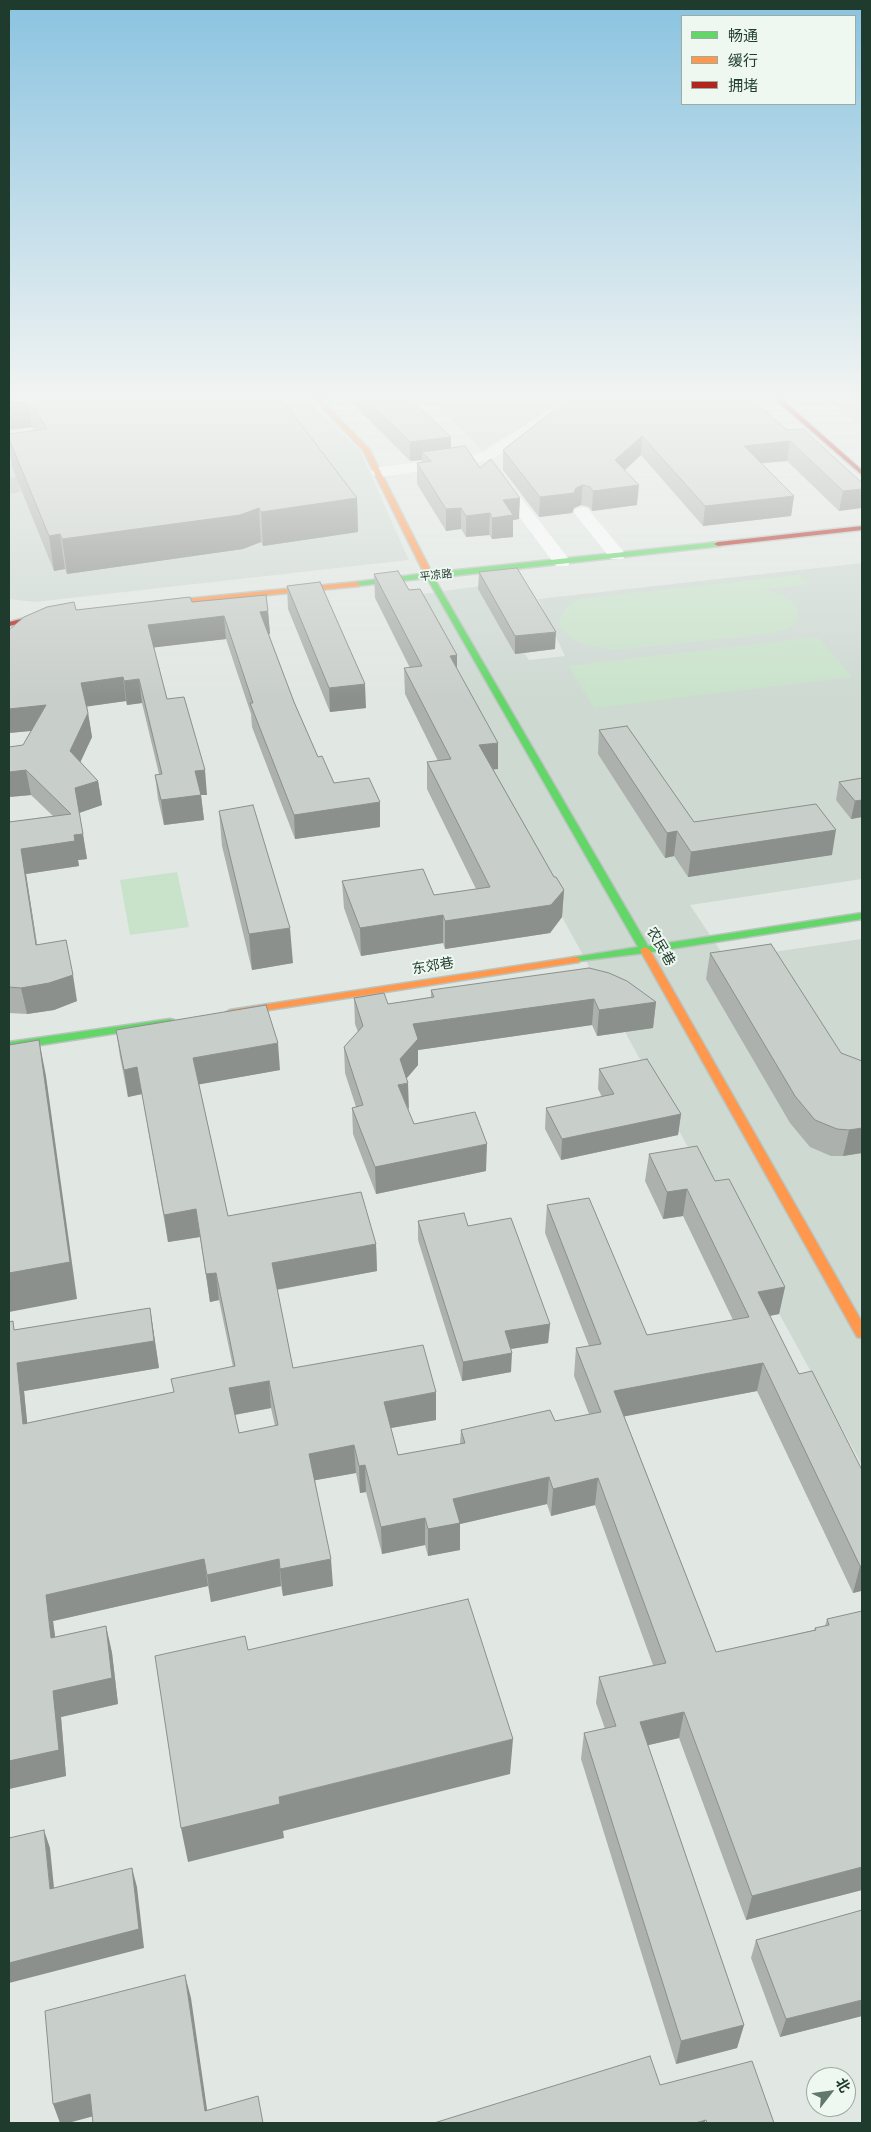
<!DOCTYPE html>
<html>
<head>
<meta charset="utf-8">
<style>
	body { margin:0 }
	#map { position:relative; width:871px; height:2132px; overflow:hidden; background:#e1e7e3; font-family:Roboto,"Noto Sans SC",sans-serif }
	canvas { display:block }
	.frame { position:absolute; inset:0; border:10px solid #1e3b2d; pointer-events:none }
	.legend { position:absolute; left:681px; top:15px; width:175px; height:90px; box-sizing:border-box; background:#eef7f0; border:1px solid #9baca2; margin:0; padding:6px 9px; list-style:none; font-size:15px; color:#1e3b2d }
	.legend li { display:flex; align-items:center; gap:10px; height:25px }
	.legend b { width:25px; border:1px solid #9baca2 }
	.north { position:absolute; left:806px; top:2067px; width:50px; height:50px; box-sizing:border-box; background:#eef7f0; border:1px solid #9baca2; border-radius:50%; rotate:60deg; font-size:14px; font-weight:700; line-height:20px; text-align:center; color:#1e3b2d }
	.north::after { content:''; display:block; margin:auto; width:18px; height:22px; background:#62776d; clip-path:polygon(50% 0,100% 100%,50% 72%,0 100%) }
</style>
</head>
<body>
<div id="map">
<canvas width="871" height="2132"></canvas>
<div class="frame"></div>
<ul class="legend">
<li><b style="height:6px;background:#63d668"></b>畅通</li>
<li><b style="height:6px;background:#ff974d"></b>缓行</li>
<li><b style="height:6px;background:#b3261e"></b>拥堵</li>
</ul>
<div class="north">北</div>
</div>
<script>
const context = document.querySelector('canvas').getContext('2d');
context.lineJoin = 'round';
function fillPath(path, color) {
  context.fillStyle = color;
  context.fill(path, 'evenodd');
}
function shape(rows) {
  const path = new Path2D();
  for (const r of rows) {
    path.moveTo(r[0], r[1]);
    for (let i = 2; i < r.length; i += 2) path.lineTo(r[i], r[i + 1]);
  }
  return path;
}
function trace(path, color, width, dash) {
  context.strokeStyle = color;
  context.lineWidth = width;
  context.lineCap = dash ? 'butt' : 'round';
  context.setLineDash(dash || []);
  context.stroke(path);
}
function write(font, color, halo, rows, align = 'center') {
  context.font = font + ' Roboto,"Noto Sans SC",sans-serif';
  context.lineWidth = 4;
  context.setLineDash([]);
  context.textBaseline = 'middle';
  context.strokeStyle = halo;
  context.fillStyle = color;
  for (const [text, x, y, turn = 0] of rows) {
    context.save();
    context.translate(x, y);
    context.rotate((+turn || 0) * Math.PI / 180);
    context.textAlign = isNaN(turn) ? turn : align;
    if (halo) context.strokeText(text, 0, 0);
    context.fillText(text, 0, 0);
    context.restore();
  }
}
const built = shape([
	[198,401,308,401,360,450,409,560,35,602,9,599,9,464,226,435],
	[433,401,571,401,482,450],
	[829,401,862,401,862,427],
	[862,563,862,879,690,905,726,959,862,939,862,1465,388,599,480,586,529,660,565,656,538,599]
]);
const green = shape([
	[800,575,808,584,764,589,782,595,794,603,798,611,796,621,787,629,768,634,614,650,592,646,572,639,560,627,561,615,569,604,581,599],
	[818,637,852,677,594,708,568,666],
	[177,872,189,927,130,935,120,880]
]);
const streetTunnel = shape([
	[9,486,19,484]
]);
const street = shape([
	[562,401,578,401,494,458,474,464,379,477,374,475,371,472,374,469,379,467,472,456,484,452,562,401],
	[733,401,772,401,765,405,733,409,728,408,726,405,733,401],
	[500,475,505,477,568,558,570,562,568,566,556,566,492,480,495,477,500,475],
	[582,507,588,509,623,551,625,555,623,559,611,559,576,515,574,512,576,509,582,507]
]);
const fast = shape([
	[718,542,721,542,721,546,434,578,648,946,862,913,862,919,645,953,571,962,570,960,571,958,575,957,638,947,427,578,356,586,352,584,356,582,429,573,718,542],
	[170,1019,174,1020,175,1022,174,1024,9,1050,9,1042,170,1019]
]);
const slow = shape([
	[316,401,322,401,369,449,433,575,432,577,425,575,363,450,316,401],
	[356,582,360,584,359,586,155,606,151,604,155,602,356,582],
	[645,947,650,950,862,1322,862,1338,857,1337,640,950,645,947],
	[575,957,579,958,580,960,579,962,230,1016,225,1013,230,1010,575,957]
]);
const jam = shape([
	[777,401,784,401,862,470,862,475,777,401],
	[862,526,862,530,718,546,714,544,718,542,862,526],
	[45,613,48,613,48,617,9,626,9,622,45,613]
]);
const wall = shape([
	[9,401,283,401,357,498,358,532,263,546,261,542,243,549,67,574,65,569,54,571,12,467,9,447,9,434,34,431,32,427,9,430],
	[350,401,412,401,451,437,451,448,480,468,519,519,513,520,513,537,492,539,489,535,466,537,461,529,446,531,417,484,417,463,422,462,422,460,410,461],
	[566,401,787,430,862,483,839,511,787,461,761,463,794,496,791,516,703,526,641,455,625,470,637,505,592,511,589,507,581,505,574,508,572,513,539,517,503,470,503,450],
	[479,572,555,649,515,654,478,589],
	[374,574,409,590,457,655,457,668,498,769,493,769,554,877,564,890,562,917,550,933,445,949,443,943,361,956,344,908,342,881,434,895,476,889,427,789,427,762,438,761,405,694,404,668,410,668,375,598],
	[287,586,366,708,330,712,288,609],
	[192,602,268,611,270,634,269,634,294,702,318,757,334,783,380,827,295,839,252,727,251,714,226,639,154,647,167,699,207,795,201,795,204,820,164,825,158,799,155,775,159,774,142,703,127,705,126,701,87,706,92,737,80,762,98,781,102,805,79,813,87,859,78,860,79,866,26,874,37,944,77,1001,54,1010,27,1014,9,1013,9,822,53,816,31,795,9,797,23,745,31,731,9,733,9,630,76,610],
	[599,730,694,822,832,855,688,877,674,856,665,858,598,754],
	[862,778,862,817,851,819,836,800,839,782],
	[219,811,293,963,252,970,222,846],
	[771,944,862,1153,843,1156,831,1156,810,1147,790,1123,706,979,710,953],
	[431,990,656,1002,653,1028,597,1036,592,1025,418,1050,418,1065,406,1079,408,1110,414,1124,486,1171,376,1194,353,1134,352,1108,356,1107,345,1073,344,1047,358,1032,355,1024,354,998,388,1004,431,997],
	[116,1030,280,1070,199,1084,228,1216,376,1244,377,1271,277,1290,293,1368,436,1420,391,1428,398,1455,460,1444,461,1430,555,1421,589,1414,574,1376,576,1348,589,1346,545,1233,547,1205,647,1335,733,1320,683,1216,663,1219,645,1181,649,1154,715,1181,785,1287,779,1314,770,1316,799,1374,862,1470,862,1594,861,1591,853,1593,757,1391,624,1416,716,1652,814,1630,815,1628,825,1626,827,1619,862,1611,862,1890,746,1920,679,1738,648,1745,744,2025,737,2048,676,2064,581,1759,584,1733,605,1729,596,1703,599,1677,653,1665,595,1505,551,1516,547,1504,460,1524,460,1550,428,1556,425,1545,382,1554,366,1492,360,1493,356,1473,315,1480,333,1586,283,1596,281,1586,211,1602,208,1586,53,1621,55,1637,106,1626,112,1653,118,1704,61,1717,66,1776,9,1789,9,1322,15,1330,150,1308,159,1368,24,1391,27,1423,174,1393,233,1367,219,1300,210,1302,200,1237,168,1242,142,1094,128,1097,120,1057],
	[271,1408,275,1426,239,1433,235,1415],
	[599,1069,681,1114,678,1135,561,1160,545,1129,546,1108,602,1097,598,1089],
	[418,1221,468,1226,550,1324,548,1343,511,1349,511,1372,462,1381,418,1240],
	[862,1910,862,2018,862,2016,780,2037,751,1958,756,1940]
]);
const shadedWall = shape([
	[9,401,28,401,32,427,9,430],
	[642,436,641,455,614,480,615,460],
	[451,437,451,457,422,452,422,460,410,461,410,442],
	[790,441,787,461,741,465,744,446],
	[583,485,581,505,574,508,572,513,539,517,540,497,576,488],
	[639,485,637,505,592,511,593,491],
	[862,489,862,508,839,511,843,491],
	[794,496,791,516,703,526,705,506],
	[357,498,358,532,263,546,261,512],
	[520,498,519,519,513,520,513,537,492,539,492,518,503,500],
	[259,508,261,542,243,549,67,574,62,539],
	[461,508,461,529,446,531,446,509],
	[490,513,489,535,466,537,466,516],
	[60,534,65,569,54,571,49,536],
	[268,611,270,634,262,635,260,612],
	[224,616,226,639,150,648,148,625],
	[556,632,555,649,515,654,515,636],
	[457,655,457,680,450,656],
	[123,677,126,701,84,707,81,683],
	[139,679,142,703,127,705,124,681],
	[365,684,366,708,330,712,329,688],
	[46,705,50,729,9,733,9,709],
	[88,713,92,737,74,776,70,751],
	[498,743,498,769,479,771,479,745],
	[26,770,31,795,9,797,9,772],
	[205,770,207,795,201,795,204,820,164,825,161,800,195,771],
	[98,781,102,805,79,813,75,788],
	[862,800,862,817,851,819,855,801],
	[380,802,380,827,295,839,294,815],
	[836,830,832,855,688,877,691,852],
	[677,831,674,856,665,858,667,833],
	[83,834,87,859,78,860,79,866,26,874,41,970,21,849,74,835],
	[564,890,562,917,550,933,445,949,445,921],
	[443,915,443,943,361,956,360,928],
	[290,928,293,963,252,970,249,934],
	[73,975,77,1001,54,1010,27,1014,21,988],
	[594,999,592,1025,418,1050,418,1065,401,1085,408,1083,409,1110,398,1085,400,1059,413,1024],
	[656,1002,653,1028,597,1036,599,1010],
	[39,1040,46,1076,77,1299,9,1312,9,1273],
	[278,1043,280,1070,196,1085,193,1058],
	[137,1067,142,1094,128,1097,124,1070],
	[681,1114,678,1135,561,1160,562,1139],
	[862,1128,862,1153,843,1156,849,1130],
	[487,1144,486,1171,376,1194,375,1167],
	[687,1189,683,1216,663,1219,667,1192],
	[196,1209,200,1237,168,1242,164,1215],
	[376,1244,377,1271,274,1290,272,1263],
	[216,1273,219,1300,210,1302,206,1274],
	[785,1287,779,1314,753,1319,758,1292],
	[150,1308,159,1368,24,1391,30,1451,23,1424,17,1363],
	[550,1324,548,1343,504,1350,505,1331],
	[512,1353,511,1372,462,1381,463,1362],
	[763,1363,757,1391,611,1419,614,1391],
	[269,1381,271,1408,233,1415,229,1388],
	[436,1392,436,1420,385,1429,384,1402],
	[354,1445,356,1473,311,1481,309,1454],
	[365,1465,366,1492,360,1493,359,1466],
	[549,1477,547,1504,460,1524,460,1550,428,1556,428,1529,453,1499],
	[598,1478,595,1505,551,1516,553,1489],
	[425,1518,425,1545,382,1554,381,1527],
	[204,1559,208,1586,53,1621,59,1665,51,1638,46,1595],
	[279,1559,281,1586,211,1602,207,1575],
	[331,1559,333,1586,283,1596,280,1569],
	[860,1566,862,1566,862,1586,861,1591,853,1593],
	[106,1626,112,1653,118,1704,61,1717,66,1776,9,1789,9,1761,53,1691],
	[684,1712,679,1738,636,1748,640,1722],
	[513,1739,510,1774,283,1831,284,1838,188,1862,181,1828,279,1797],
	[44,1830,50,1848,56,1908,50,1889],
	[862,1867,862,1890,746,1920,752,1896],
	[132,1868,137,1887,144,1948,9,1983,9,1963],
	[185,1975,191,1998,209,2123,205,2111],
	[862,2000,862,2016,780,2037,786,2019],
	[744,2025,737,2048,676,2064,681,2041],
	[90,2094,98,2115,68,2123,60,2123,53,2104],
	[706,2120,704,2123,695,2123]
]);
const building = shape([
	[30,401,283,401,357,498,261,512,259,508,240,515,62,539,60,534,49,536,9,439,9,434,47,429,30,401],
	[368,401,412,401,451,437,410,442,368,401],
	[566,401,753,401,787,430,803,429,862,483,862,489,843,491,790,441,744,446,794,496,705,506,642,436,615,460,639,485,593,491,590,487,583,485,576,488,574,493,540,497,503,450,566,401],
	[465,446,480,468,491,459,520,498,503,500,513,515,492,518,490,513,466,516,461,508,446,509,417,463,431,461,422,452,465,446],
	[517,568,556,632,515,636,479,572,517,568],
	[398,571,409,590,420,589,457,655,450,656,498,743,479,745,554,877,556,877,564,890,551,905,445,921,443,915,360,928,342,881,423,869,434,895,490,887,427,762,451,759,404,668,422,666,374,574,398,571],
	[320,582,365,684,329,688,287,586,320,582],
	[266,595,268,611,260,612,294,702,318,757,322,756,334,783,369,778,380,802,294,815,250,703,253,703,224,616,148,625,167,699,184,697,205,770,195,771,201,795,161,800,155,775,162,774,139,679,124,681,123,677,81,683,88,713,70,751,98,781,75,788,83,834,74,835,75,841,21,849,36,945,66,940,73,975,49,983,21,988,9,987,9,822,71,814,26,770,9,772,9,747,23,745,46,705,9,709,9,630,24,617,47,607,74,602,76,610,190,597,192,602,266,595],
	[627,726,694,822,816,804,836,830,691,852,677,831,667,833,599,730,627,726],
	[862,778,862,800,855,801,839,782,862,778],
	[253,805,290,928,249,934,219,811,253,805],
	[771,944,841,1053,862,1061,862,1128,849,1130,837,1129,815,1120,795,1096,710,953,771,944],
	[589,968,609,973,627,981,656,1002,599,1010,594,999,413,1024,418,1039,400,1059,408,1083,398,1085,414,1124,475,1112,487,1144,375,1167,352,1108,363,1105,344,1047,363,1026,354,998,384,993,388,1004,434,997,431,990,589,968],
	[266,1005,278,1043,193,1058,228,1216,361,1192,376,1244,272,1263,293,1368,423,1345,436,1392,384,1402,398,1455,465,1443,461,1430,550,1410,555,1421,601,1412,576,1348,601,1344,547,1205,589,1198,647,1335,749,1317,687,1189,667,1192,649,1154,697,1146,715,1181,729,1179,785,1287,758,1292,799,1374,812,1371,862,1470,862,1566,860,1566,763,1363,614,1391,716,1652,816,1630,815,1628,829,1625,827,1619,862,1611,862,1867,752,1896,684,1712,640,1722,744,2025,681,2041,584,1733,616,1726,599,1677,666,1663,598,1478,553,1489,549,1477,453,1499,460,1523,428,1529,425,1518,381,1527,365,1465,359,1466,354,1445,309,1454,331,1559,280,1569,279,1559,207,1575,204,1559,46,1595,51,1638,106,1626,112,1678,53,1691,59,1750,9,1761,9,1322,13,1321,14,1330,150,1308,154,1341,17,1363,23,1424,174,1392,171,1379,235,1366,216,1273,206,1274,196,1209,164,1215,137,1067,124,1070,116,1030,266,1005],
	[269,1381,278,1425,239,1433,229,1388,269,1381],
	[39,1040,70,1262,9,1273,9,1045,39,1040],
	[647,1059,681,1114,562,1139,546,1108,614,1094,599,1069,647,1059],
	[464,1213,468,1226,511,1218,550,1324,505,1331,512,1353,463,1362,418,1221,464,1213],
	[468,1599,513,1739,279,1797,280,1804,181,1828,155,1656,245,1636,248,1650,468,1599],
	[44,1830,50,1889,132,1868,139,1929,9,1963,9,1838,44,1830],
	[862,1910,862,2000,786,2019,756,1940,862,1910],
	[185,1975,205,2111,258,2096,263,2123,93,2123,90,2094,53,2104,45,2011,185,1975],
	[650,2056,660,2085,752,2061,774,2123,707,2123,706,2120,695,2123,434,2123,650,2056]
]);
const farStreetnames = [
	["平凉路",436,576,-6]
];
const streetNames = [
	["农民巷",660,947,60],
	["东郊巷",433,967,-9]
];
fillPath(built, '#ced9d2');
fillPath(green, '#c9e2ca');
trace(streetTunnel, '#bac5bf', 16, [16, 8]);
trace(fast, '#bac4be', 3);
trace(slow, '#bac4be', 3);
trace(jam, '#bac4be', 3);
fillPath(street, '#fafbfb');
fillPath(fast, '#63d668');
fillPath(slow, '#ff974d');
fillPath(jam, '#b3261e');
fillPath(wall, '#acb1ae');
fillPath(shadedWall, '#8c908d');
fillPath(building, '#c8ceca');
trace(building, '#8c908d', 1);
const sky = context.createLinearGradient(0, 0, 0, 699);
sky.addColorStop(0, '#8ac3e0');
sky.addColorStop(0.57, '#f2f4f2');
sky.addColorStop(1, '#f2f4f200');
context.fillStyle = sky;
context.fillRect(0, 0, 871, 699);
write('11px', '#1e3b2d', '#eef7f0', farStreetnames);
write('14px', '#1e3b2d', '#eef7f0', streetNames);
</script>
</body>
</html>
